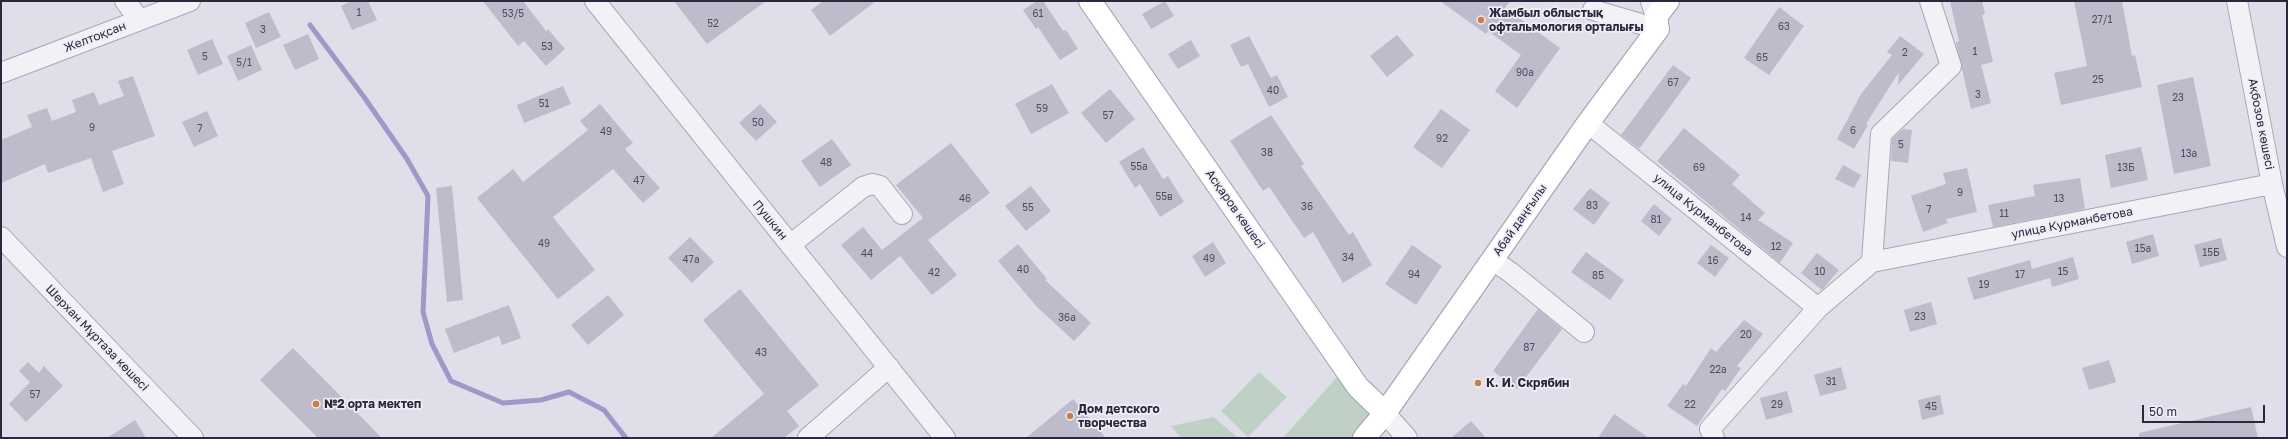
<!DOCTYPE html>
<html>
<head>
<meta charset="utf-8">
<style>
	body { margin:0 }
	#map { position:relative; width:2288px; height:439px; overflow:hidden; background:#e0dee8; font-family:"Golos Text",sans-serif }
	canvas { display:block }
	.frame { position:absolute; inset:0; border:2px solid #2c273e; pointer-events:none }
	.scale { position:absolute; left:2142px; top:405px; width:123px; height:18px; box-sizing:border-box; border:2px solid #2c273e; border-top:0; padding-left:5px; font-size:12px; line-height:14px; white-space:nowrap; color:#2c273e; -webkit-text-stroke:3px #efedf5; paint-order:stroke }
</style>
</head>
<body>
<div id="map">
<canvas width="2288" height="439"></canvas>
<div class="frame"></div>
<div class="scale">50 m</div>
</div>
<script>
const context = document.querySelector('canvas').getContext('2d');
context.lineJoin = 'round';
function fillPath(path, color) {
  context.fillStyle = color;
  context.fill(path, 'evenodd');
}
function shape(rows) {
  const path = new Path2D();
  for (const r of rows) {
    path.moveTo(r[0], r[1]);
    for (let i = 2; i < r.length; i += 2) path.lineTo(r[i], r[i + 1]);
  }
  return path;
}
function trace(path, color, width, dash) {
  context.strokeStyle = color;
  context.lineWidth = width;
  context.lineCap = dash ? 'butt' : 'round';
  context.setLineDash(dash || []);
  context.stroke(path);
}
function write(font, color, halo, rows, align = 'center') {
  context.font = font + ' "Golos Text",sans-serif';
  context.lineWidth = 3.5;
  context.setLineDash([]);
  context.textBaseline = 'middle';
  context.strokeStyle = halo;
  context.fillStyle = color;
  for (const [text, x, y, turn = 0] of rows) {
    context.save();
    context.translate(x, y);
    context.rotate((+turn || 0) * Math.PI / 180);
    context.textAlign = isNaN(turn) ? turn : align;
    if (halo) context.strokeText(text, 0, 0);
    context.fillText(text, 0, 0);
    context.restore();
  }
}
const green = shape([
	[1259,372,1287,397,1248,437,1221,411],
	[1337,377,1390,424,1374,438,1283,438],
	[1214,417,1238,438,1181,438,1171,426]
]);
const stream = shape([
	[310,25,364,97,407,159,428,196,423,312,432,344,451,381,503,403,541,400,569,392,604,410,626,438]
]);
const building = shape([
	[351,1,368,1,377,20,352,30,341,6],
	[483,1,523,1,546,31,548,29,565,49,546,66,524,41,518,46],
	[674,1,766,1,707,44],
	[823,1,876,1,830,36,811,10],
	[1037,1,1043,1,1063,31,1066,30,1078,49,1060,60,1038,27,1036,29,1023,10],
	[1165,1,1174,16,1151,29,1142,14],
	[1440,1,1510,1,1505,8,1560,48,1517,108,1495,91,1521,55,1488,31,1486,34],
	[1950,1,1982,1,1985,14,1982,15,1993,62,1981,65,1991,103,1971,109,1956,42,1959,41],
	[2074,1,2122,1,2132,56,2135,55,2142,87,2061,105,2054,73,2087,66],
	[1779,7,1804,26,1769,75,1744,58],
	[269,12,281,37,256,48,245,23],
	[308,34,319,59,295,70,283,45],
	[1397,35,1414,55,1387,77,1370,56],
	[1249,36,1271,78,1277,75,1288,97,1269,107,1248,64,1241,67,1230,45],
	[1900,36,1924,54,1898,85,1899,72,1866,124,1868,125,1854,149,1837,139,1861,94,1892,55,1887,52],
	[212,39,223,64,198,75,187,50],
	[1191,40,1200,56,1178,69,1168,54],
	[251,45,262,70,238,81,227,56],
	[1673,65,1691,78,1639,149,1621,135],
	[133,76,155,136,112,151,124,184,103,192,91,158,48,173,45,164,1,183,1,140,32,127,27,115,47,108,52,121,76,112,72,100,94,92,99,105,124,96,118,81],
	[2193,77,2211,166,2174,174,2157,85],
	[1052,84,1069,113,1031,134,1015,104],
	[563,86,571,104,524,123,517,105],
	[1110,89,1135,119,1106,143,1081,113],
	[600,104,633,143,625,149,660,188,643,203,613,169,553,217,595,270,558,299,477,198,513,169,523,182,588,130,580,121],
	[760,104,777,122,756,141,739,123],
	[1441,109,1470,130,1442,168,1413,147],
	[207,111,218,136,194,147,182,122],
	[1271,115,1304,164,1301,166,1349,235,1353,232,1372,265,1343,283,1313,232,1304,238,1269,187,1263,191,1230,141],
	[1684,128,1740,175,1732,184,1765,213,1758,220,1793,243,1780,263,1657,161],
	[1903,129,1912,130,1908,163,1891,161,1892,139],
	[832,139,851,165,820,187,801,161],
	[951,143,990,193,928,240,957,275,932,295,900,256,871,280,841,245,863,227,882,250,923,218,896,185],
	[1143,147,1163,179,1168,176,1184,202,1160,217,1140,184,1135,188,1119,162],
	[2141,147,2148,180,2111,188,2105,155],
	[1843,165,1861,175,1854,188,1835,179],
	[1967,168,1977,212,1946,219,1948,223,1923,232,1911,196,1946,184,1943,173],
	[2080,178,2085,209,1993,227,1988,205,2035,196,2033,185],
	[452,186,463,300,447,302,436,188],
	[1031,186,1051,211,1026,231,1005,206],
	[1590,188,1610,203,1594,225,1573,209],
	[1654,204,1672,219,1659,236,1641,221],
	[2153,234,2159,256,2132,264,2126,242],
	[690,237,714,262,692,283,668,258],
	[2221,238,2227,260,2200,267,2194,245],
	[1213,242,1226,263,1205,277,1192,256],
	[1018,244,1047,279,1045,280,1091,323,1074,341,1037,307,998,261],
	[1412,245,1442,266,1416,305,1385,284],
	[1711,245,1729,258,1715,277,1697,263],
	[1586,252,1624,280,1610,300,1571,272],
	[1817,253,1839,270,1822,290,1801,273],
	[2073,257,2079,279,2052,287,2050,278,1974,300,1967,278,2030,260,2032,269],
	[740,289,819,385,787,411,799,426,784,438,711,438,764,394,703,320],
	[608,295,624,315,588,345,571,325],
	[1931,302,1937,324,1910,332,1904,310],
	[509,305,521,338,502,345,499,336,454,353,445,329],
	[1538,309,1562,329,1517,389,1493,371],
	[1744,320,1763,334,1737,366,1741,368,1725,391,1722,389,1697,426,1667,406,1683,384,1686,386,1711,348,1716,352],
	[293,348,382,438,318,438,260,380],
	[2109,360,2116,382,2089,390,2082,368],
	[28,362,39,373,44,366,63,386,26,422,9,404,30,382,19,371],
	[1841,367,1847,389,1820,396,1814,375],
	[1787,391,1793,412,1766,420,1760,398],
	[1940,395,1944,414,1922,420,1918,400],
	[1073,399,1106,438,1026,438],
	[2251,407,2258,438,2139,438,2139,433],
	[1614,414,1649,438,1598,438],
	[135,420,146,438,107,438],
	[1471,421,1486,438,1451,438]
]);
const minor = shape([
	[125,1,140,20],
	[595,1,945,438],
	[1651,1,1656,17],
	[2237,1,2272,184,2287,247],
	[1593,10,1658,29],
	[1,73,190,1],
	[1588,123,1818,308],
	[1,237,193,438],
	[790,245,863,187,872,184,880,186,902,214],
	[1492,260,1510,272,1584,332],
	[1872,262,1881,134,1951,66,1930,1],
	[1385,413,1407,438],
	[808,438,889,367],
	[1714,438,1710,429,1818,308,1872,262,2272,184]
]);
const major = shape([
	[1090,1,1358,387,1385,413],
	[1364,438,1385,413,1588,123,1658,29,1656,17,1668,1]
]);
const markers = [
	[1481,20,4,"#cd7c42"],
	[1478,383,4,"#cd7c42"],
	[316,404,4,"#cd7c42"],
	[1070,416,4,"#cd7c42"]
];
const numberNames = [
	["1",359,13],
	["53/5",513,14],
	["61",1038,14],
	["27/1",2102,20],
	["52",713,24],
	["63",1784,27],
	["3",263,30],
	["53",547,47],
	["1",1975,52],
	["2",1905,53],
	["5",205,57],
	["65",1762,58],
	["5/1",244,63],
	["90а",1525,73],
	["25",2098,80],
	["67",1673,83],
	["40",1273,91],
	["3",1978,95],
	["23",2178,98],
	["51",544,104],
	["59",1042,109],
	["57",1108,116],
	["50",758,123],
	["9",92,128],
	["7",200,129],
	["6",1853,131],
	["49",606,132],
	["92",1442,139],
	["5",1901,145],
	["38",1267,153],
	["13а",2189,154],
	["48",826,163],
	["55а",1139,167],
	["69",1699,168],
	["13Б",2126,168],
	["47",639,181],
	["9",1960,193],
	["55в",1164,197],
	["46",965,199],
	["13",2059,199],
	["83",1592,206],
	["36",1307,207],
	["55",1028,208],
	["7",1929,210],
	["11",2004,214],
	["14",1746,218],
	["81",1656,220],
	["49",544,244],
	["12",1776,247],
	["15а",2143,249],
	["15Б",2211,253],
	["44",867,254],
	["34",1348,258],
	["49",1209,259],
	["47а",691,260],
	["16",1713,261],
	["40",1023,270],
	["10",1820,272],
	["15",2063,272],
	["42",934,273],
	["94",1414,275],
	["17",2020,275],
	["85",1598,276],
	["19",1984,285],
	["23",1920,317],
	["36а",1067,318],
	["20",1746,335],
	["87",1529,348],
	["43",761,353],
	["22а",1718,370],
	["31",1831,382],
	["57",35,395],
	["22",1690,405],
	["29",1777,405],
	["45",1931,407]
];
const poiNames = [
	["Жамбыл облыстық",1489,13],
	["офтальмология орталығы",1489,27],
	["К. И. Скрябин",1486,383],
	["№2 орта мектеп",324,404],
	["Дом детского",1078,409],
	["творчества",1078,423]
];
const streetNames = [
	["Желтоқсан",95,37,-21],
	["Ақбозов көшесі",2261,124,79],
	["Асқаров көшесі",1235,209,55],
	["улица Курманбетова",1703,215,39],
	["Пушкин",770,220,51],
	["Абай даңғылы",1520,220,-55],
	["улица Курманбетова",2072,223,-11],
	["Шерхан Мұртаза көшесі",97,338,46]
];
fillPath(green, '#bfd1c5');
trace(stream, '#9d99c8', 5);
fillPath(building, '#bebbca');
trace(minor, '#aaa7b5', 22);
trace(major, '#a19db3', 24);
trace(minor, '#f2f1f6', 20);
trace(major, '#fff', 22);
for (const [x, y, r, color] of markers) {
  const dot = new Path2D();
  dot.arc(x, y, r, 0, 2 * Math.PI);
  context.fillStyle = color;
  context.fill(dot);
  trace(dot, '#efedf5', 1.5);
}
write('10px', '#504c61', null, numberNames);
write('bold 12px', '#2c273e', '#efedf5', poiNames, 'left');
write('12px', '#2c273e', '#efedf5', streetNames);
</script>
</body>
</html>
